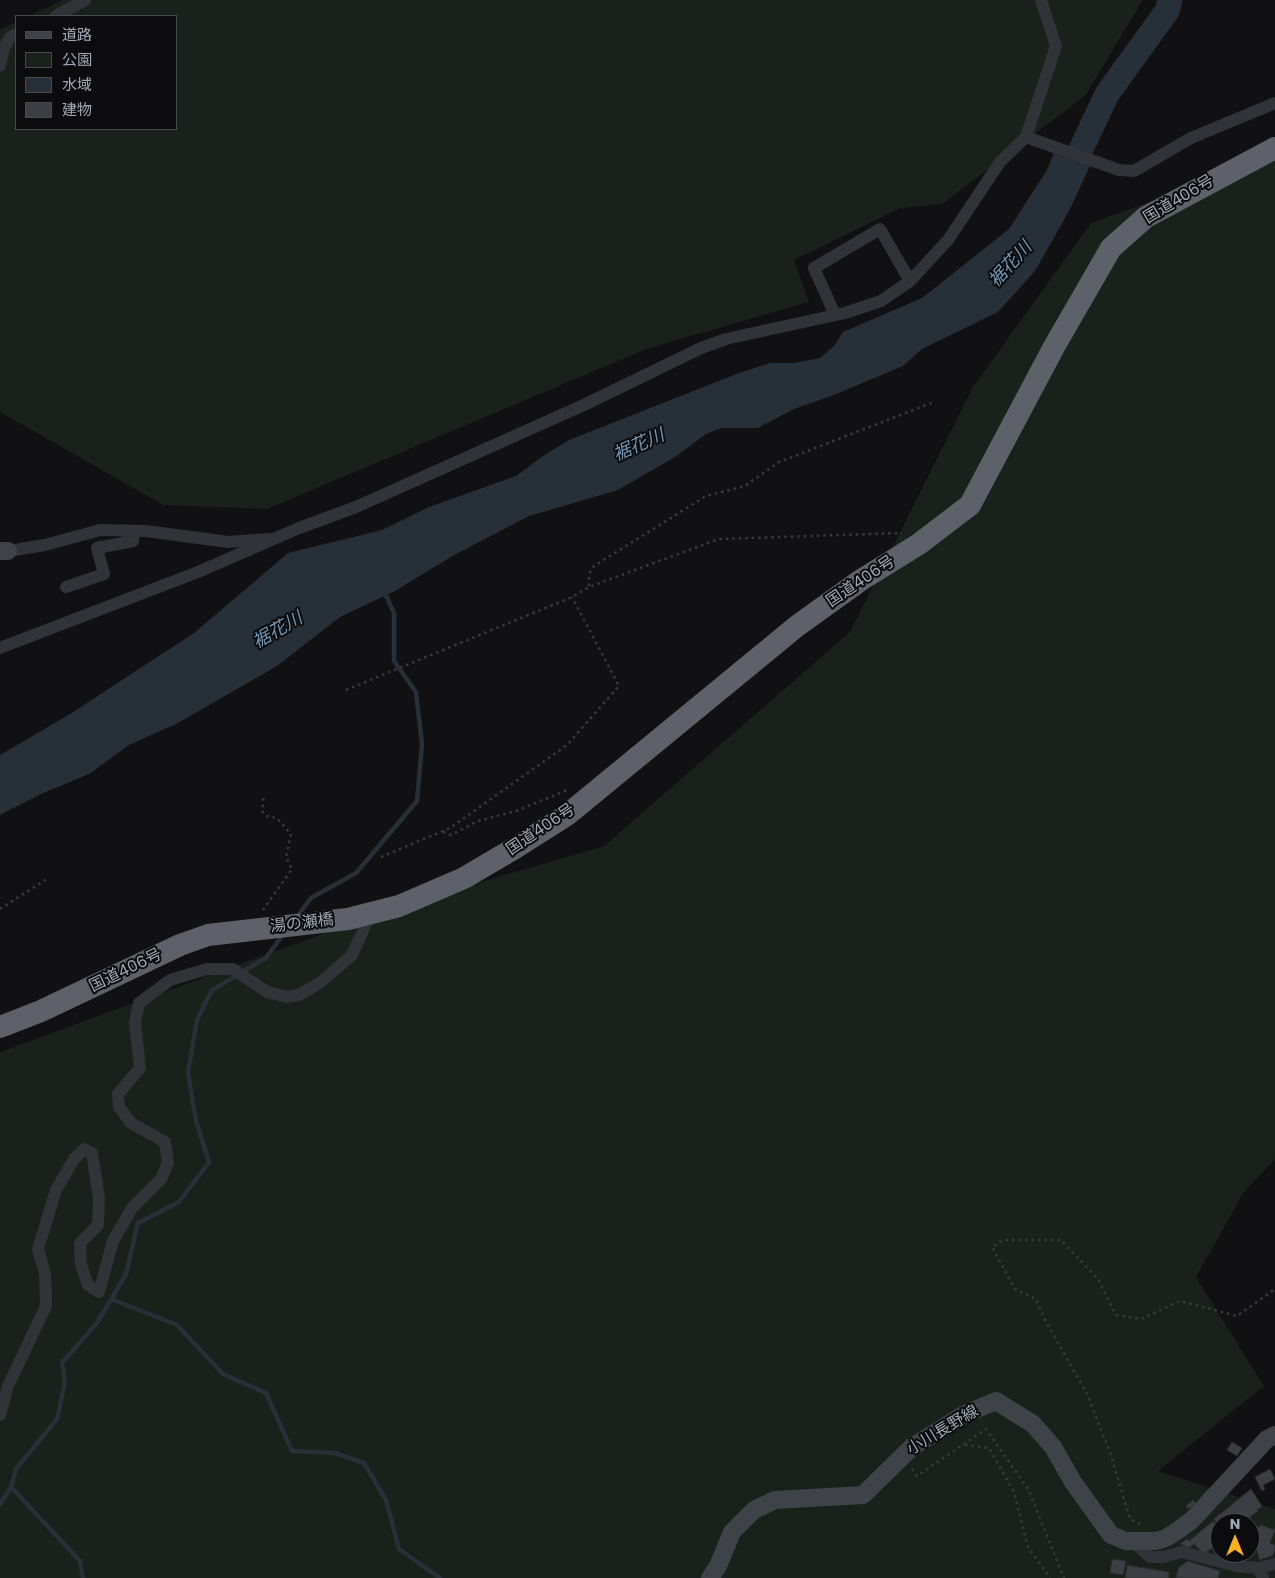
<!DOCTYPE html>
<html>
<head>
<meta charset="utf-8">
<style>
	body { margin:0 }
	#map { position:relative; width:1275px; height:1578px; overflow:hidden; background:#111113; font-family:Poppins,"Noto Sans JP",sans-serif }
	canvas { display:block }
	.legend { position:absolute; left:15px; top:15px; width:162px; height:115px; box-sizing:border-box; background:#0c0c0e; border:1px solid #484a51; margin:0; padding:6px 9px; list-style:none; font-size:15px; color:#a1a8b5 }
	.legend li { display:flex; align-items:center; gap:10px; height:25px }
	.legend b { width:25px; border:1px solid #484a51 }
	.north { position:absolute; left:1210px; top:1513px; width:50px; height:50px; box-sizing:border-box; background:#0c0c0e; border:1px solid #484a51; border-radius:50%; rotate:0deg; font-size:14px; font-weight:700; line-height:20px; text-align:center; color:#a1a8b5 }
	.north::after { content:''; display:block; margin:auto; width:18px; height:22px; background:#ffb11d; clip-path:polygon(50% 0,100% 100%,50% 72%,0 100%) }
</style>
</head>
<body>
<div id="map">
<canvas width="1275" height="1578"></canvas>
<ul class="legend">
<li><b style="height:6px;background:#404249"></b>道路</li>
<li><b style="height:14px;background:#19211a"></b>公園</li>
<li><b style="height:14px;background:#273038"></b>水域</li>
<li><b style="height:14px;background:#3d3e43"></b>建物</li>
</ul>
<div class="north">N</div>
</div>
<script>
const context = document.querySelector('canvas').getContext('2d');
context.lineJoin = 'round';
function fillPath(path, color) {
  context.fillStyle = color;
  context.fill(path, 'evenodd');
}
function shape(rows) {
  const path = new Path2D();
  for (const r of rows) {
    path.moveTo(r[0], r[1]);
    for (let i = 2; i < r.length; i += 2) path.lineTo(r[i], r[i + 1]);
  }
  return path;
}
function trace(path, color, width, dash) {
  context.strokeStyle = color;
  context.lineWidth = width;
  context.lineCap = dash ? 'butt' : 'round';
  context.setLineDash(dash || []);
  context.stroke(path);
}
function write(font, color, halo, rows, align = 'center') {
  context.font = font + ' Poppins,"Noto Sans JP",sans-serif';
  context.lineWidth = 4;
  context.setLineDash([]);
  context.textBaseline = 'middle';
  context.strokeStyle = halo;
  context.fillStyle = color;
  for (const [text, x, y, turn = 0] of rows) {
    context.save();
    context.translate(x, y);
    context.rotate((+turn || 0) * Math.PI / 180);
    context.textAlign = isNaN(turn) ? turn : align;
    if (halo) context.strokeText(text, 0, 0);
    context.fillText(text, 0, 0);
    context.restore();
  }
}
const green = shape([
	[63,0,1143,0,1085,96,942,204,900,208,794,260,809,302,649,348,267,509,163,505,0,412,0,30,16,22,16,129,176,129,176,16,29,16],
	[1275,156,1275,1159,1244,1192,1196,1277,1264,1386,1158,1471,1275,1509,1275,1578,0,1578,0,1052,399,906,604,846,850,632,973,387,1091,223],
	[1220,1523,1250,1523,1250,1553,1220,1553]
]);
const water = shape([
	[1054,153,1090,166,1069,211,1035,271,998,312,922,349,903,366,834,395,794,409,758,428,721,428,706,434,675,457,618,490,529,516,456,554,393,592,340,617,277,666,178,723,129,745,89,774,41,794,0,815,0,755,70,714,194,633,288,553,382,530,429,507,516,476,543,456,569,440,739,373,770,363,793,363,820,358,834,346,843,332,922,298,1009,229,1047,170]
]);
const stream = shape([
	[297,917,311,898,356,873,417,801,422,744,416,692,394,661,394,613,384,591],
	[111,1299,177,1325,223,1374,266,1393,292,1451,335,1453,364,1463,386,1500,399,1549,440,1578],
	[0,1504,11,1487],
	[83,1578,80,1561,11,1487,16,1469,57,1419,65,1382,62,1363,97,1323,126,1274,138,1223,179,1202,209,1162,196,1121,188,1072,197,1020,212,990,266,958,284,933]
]);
const river = shape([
	[1066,181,1107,94,1167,11,1170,0]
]);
const building = shape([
	[1232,1442,1242,1448,1237,1456,1227,1450,1232,1442],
	[1270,1469,1275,1479,1263,1485,1265,1489,1262,1491,1255,1477,1270,1469],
	[1251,1489,1262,1506,1257,1510,1258,1511,1242,1523,1220,1523,1220,1527,1214,1519,1251,1489],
	[1193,1500,1196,1503,1188,1509,1186,1506,1193,1500],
	[1213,1521,1220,1530,1220,1542,1204,1554,1194,1544,1189,1548,1180,1544,1187,1539,1189,1541,1213,1521],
	[1260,1525,1275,1530,1270,1543,1275,1545,1275,1551,1272,1556,1259,1560,1254,1533,1260,1525],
	[1112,1559,1126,1561,1123,1575,1110,1573,1112,1559],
	[1188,1561,1220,1571,1218,1578,1176,1578,1179,1567,1188,1561],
	[1127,1565,1169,1572,1169,1578,1125,1578,1127,1565]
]);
const path = shape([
	[589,586,589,574,594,566,706,496,745,486,779,462,934,402],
	[346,690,572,597,589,587,719,539,902,533],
	[443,832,451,835,478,821,516,811,567,790],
	[381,857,450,828,567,745,619,686,572,597],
	[0,909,47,879],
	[263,910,292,869,286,857,291,834,277,818,266,816,262,811,264,794],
	[965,1445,989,1448,1014,1492,1028,1547,1050,1578],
	[912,1469,917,1476,986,1429,1028,1489,1064,1578],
	[1140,1524,1130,1519,1111,1455,1087,1394,1045,1320,1036,1299,1015,1289,992,1247,1003,1240,1061,1240,1098,1279,1116,1315,1141,1319,1180,1301,1237,1316,1275,1289]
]);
const street = shape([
	[56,16,85,0],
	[0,66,4,48,10,37,16,34],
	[1026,137,1119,170,1134,171,1191,138,1275,103],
	[835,315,814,268,880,229,910,281],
	[8,551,45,545,100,530,146,531,228,542,268,539],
	[66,587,104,574,97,548,133,541,134,531],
	[0,648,198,572,299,528,356,507,586,404,701,348,726,339,845,313,881,301,910,281,948,240,1000,162,1026,137,1056,46,1041,0],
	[0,1415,8,1386,46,1306,45,1274,38,1249,56,1190,74,1159,84,1149,92,1153,99,1198,98,1225,80,1243,81,1265,88,1285,99,1292,113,1241,132,1208,161,1179,168,1163,165,1142,131,1123,119,1107,118,1094,140,1068,135,1022,139,1003,170,980,207,969,233,969,267,992,287,997,299,995,321,982,352,955,370,915],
	[1132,1541,1150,1557,1163,1557,1182,1552,1237,1566,1258,1568,1263,1578],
	[1258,1568,1275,1564]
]);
const secondary = shape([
	[0,551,8,551],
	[710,1578,718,1566,732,1532,754,1510,775,1500,863,1495,912,1447,965,1414,996,1401,1033,1424,1053,1447,1073,1482,1111,1535,1126,1541,1156,1541,1166,1538,1177,1531,1192,1520,1267,1439,1275,1435]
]);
const highway = shape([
	[0,1027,41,1011,180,945,208,935,348,919,399,906,464,878,515,848,567,815,797,626,861,580,919,544,970,505,1055,345,1111,248,1146,217,1275,148]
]);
const streetNames = [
	["国道406号",1179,200,-31],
	["国道406号",861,582,-34],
	["国道406号",541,830,-34],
	["湯の瀬橋",302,924,-7],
	["国道406号",126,971,-26],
	["小川長野線",943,1431,-31]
];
const waterNames = [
	["裾花川",1011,265,-48],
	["裾花川",639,446,-24],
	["裾花川",278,631,-30]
];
fillPath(green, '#19211a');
fillPath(water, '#273038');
trace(stream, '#273038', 4.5);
trace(river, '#273038', 25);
fillPath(building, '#3d3e43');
trace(building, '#2b2b2f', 1);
trace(path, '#383a3f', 2.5, [2.5, 4]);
trace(street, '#323338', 12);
trace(secondary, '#404249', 18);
trace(highway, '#5e616a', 22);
write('16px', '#a1a8b5', '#0c0c0e', streetNames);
write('italic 18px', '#7597b4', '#0c0c0e', waterNames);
</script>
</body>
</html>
